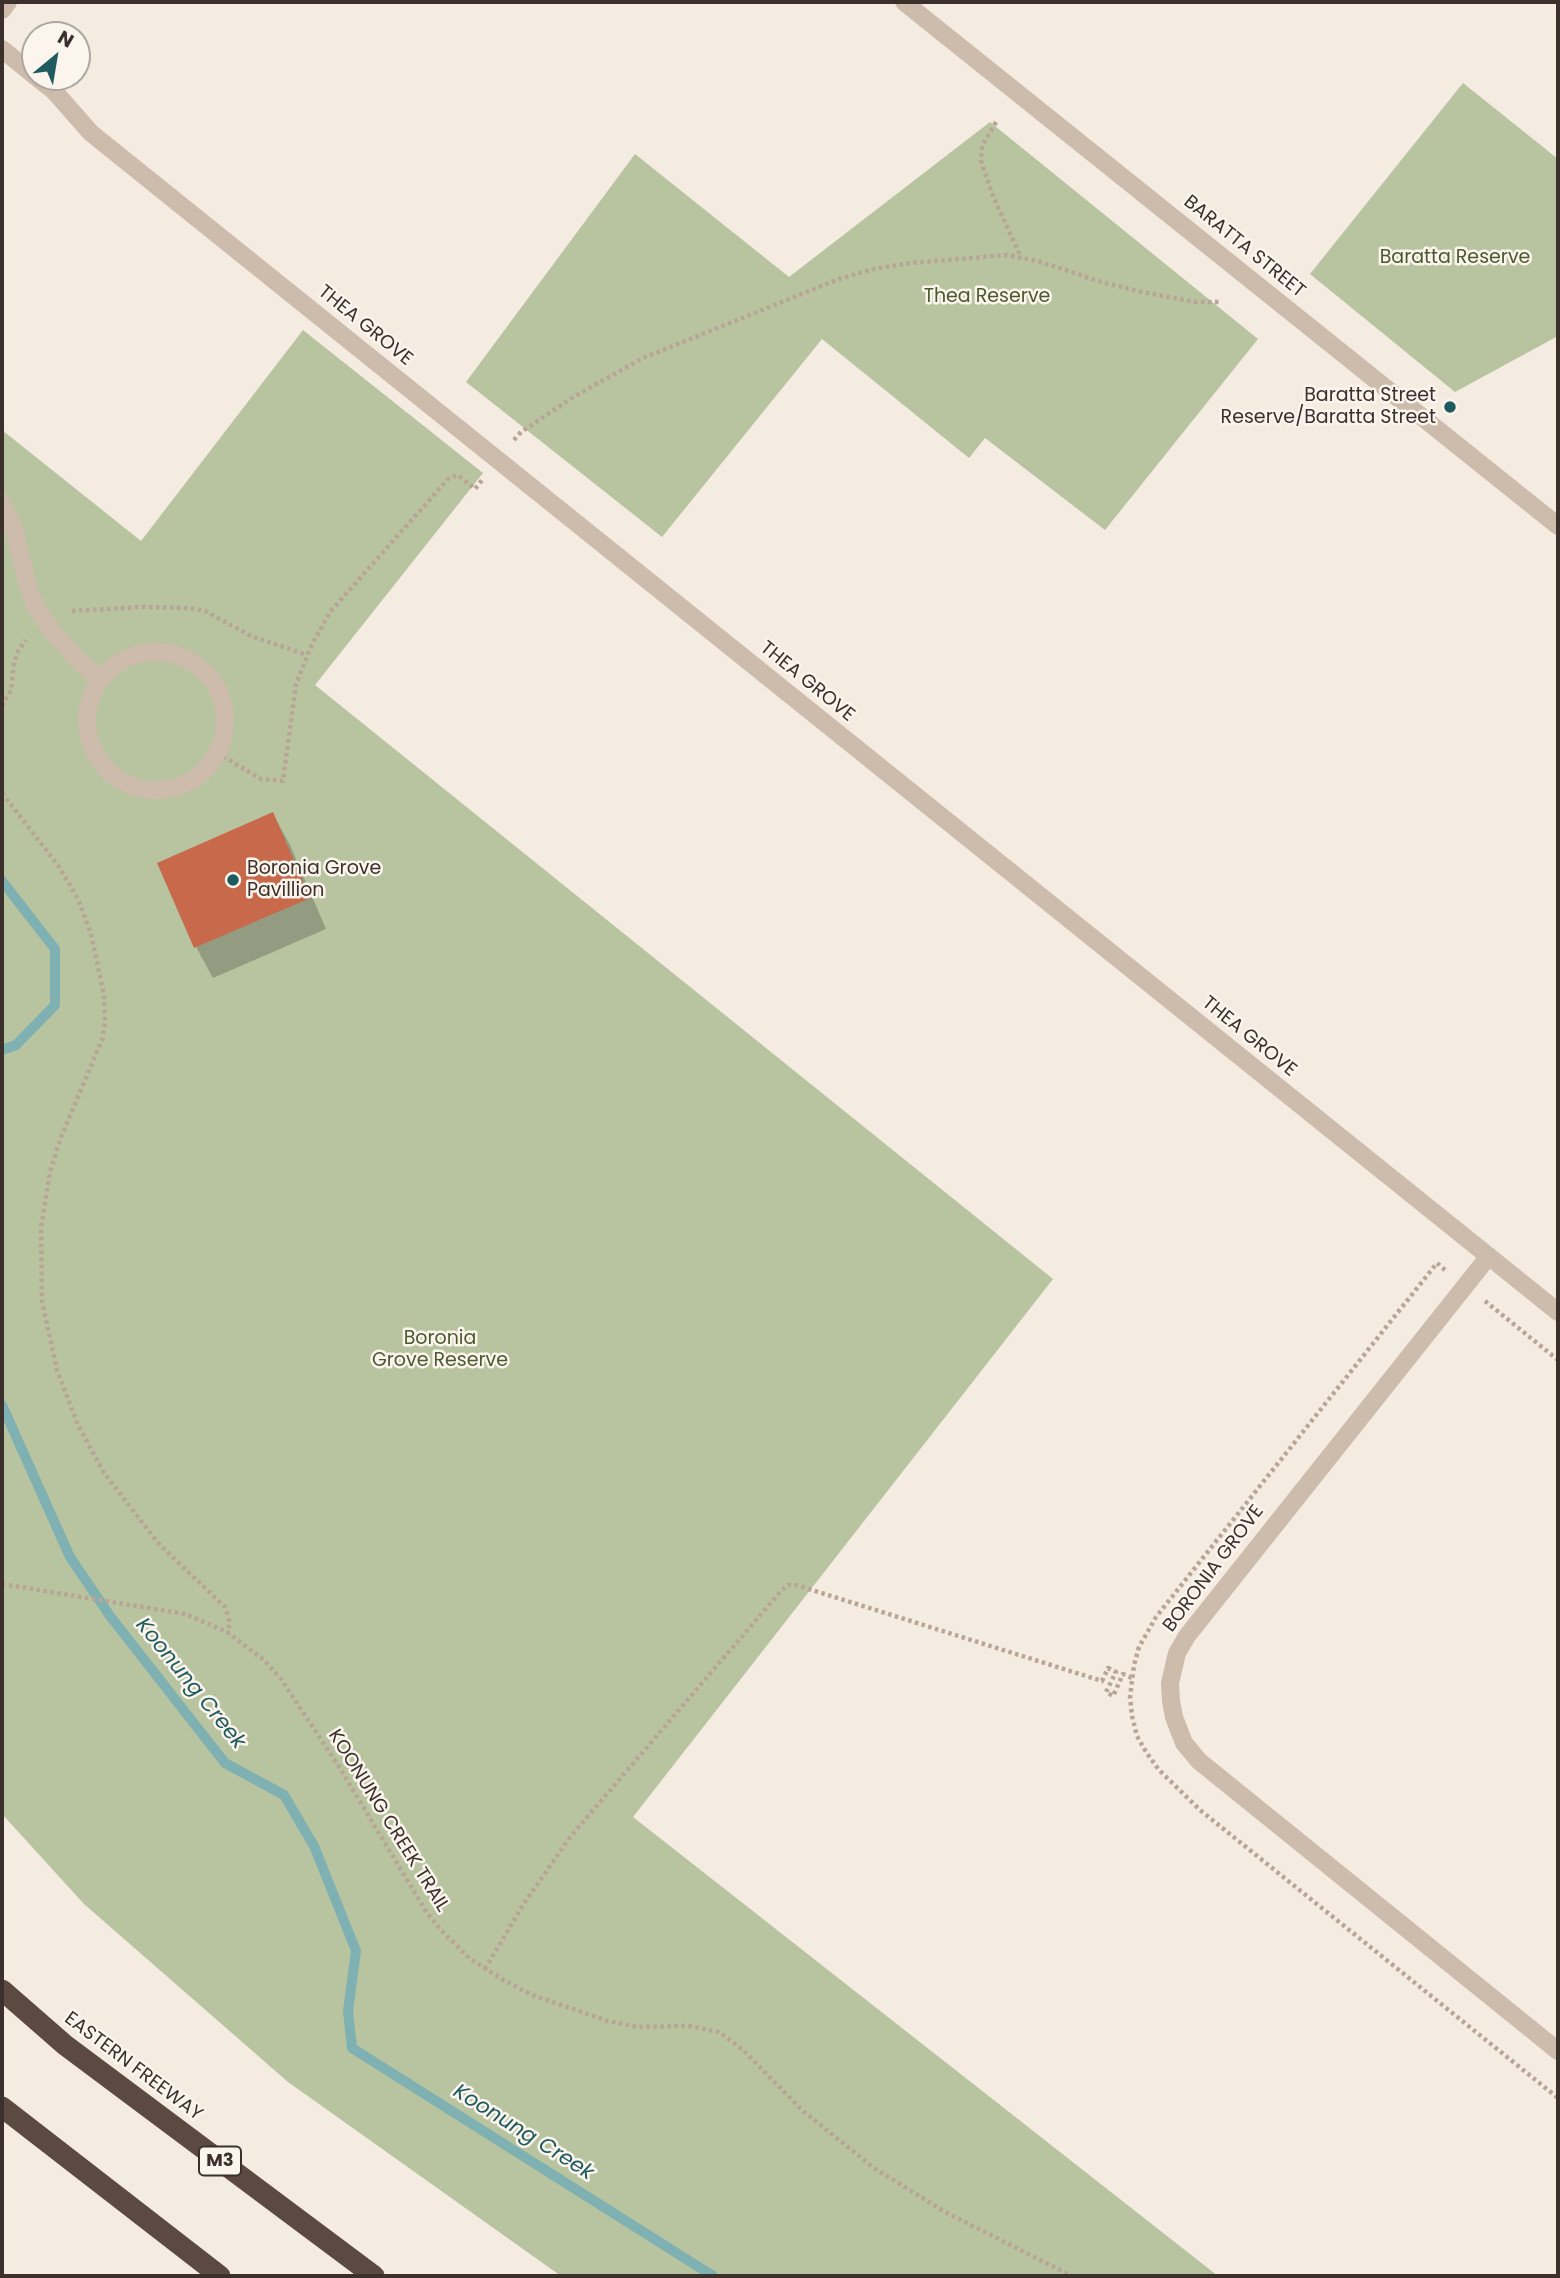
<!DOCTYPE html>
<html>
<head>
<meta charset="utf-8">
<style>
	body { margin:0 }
	#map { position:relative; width:1560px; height:2278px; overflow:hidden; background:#f4ebe1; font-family:Poppins,sans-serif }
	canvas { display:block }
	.frame { position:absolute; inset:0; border:4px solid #3b302b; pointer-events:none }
	.north { position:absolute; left:21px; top:21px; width:70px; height:70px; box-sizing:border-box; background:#fbf5ee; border:2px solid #aea6a0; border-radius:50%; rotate:30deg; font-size:19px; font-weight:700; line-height:28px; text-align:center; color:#3b302b }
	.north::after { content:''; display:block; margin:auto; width:24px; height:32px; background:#1f5a5e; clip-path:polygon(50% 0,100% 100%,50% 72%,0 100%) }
</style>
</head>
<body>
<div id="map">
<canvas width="1560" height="2278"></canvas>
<div class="frame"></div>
<div class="north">N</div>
</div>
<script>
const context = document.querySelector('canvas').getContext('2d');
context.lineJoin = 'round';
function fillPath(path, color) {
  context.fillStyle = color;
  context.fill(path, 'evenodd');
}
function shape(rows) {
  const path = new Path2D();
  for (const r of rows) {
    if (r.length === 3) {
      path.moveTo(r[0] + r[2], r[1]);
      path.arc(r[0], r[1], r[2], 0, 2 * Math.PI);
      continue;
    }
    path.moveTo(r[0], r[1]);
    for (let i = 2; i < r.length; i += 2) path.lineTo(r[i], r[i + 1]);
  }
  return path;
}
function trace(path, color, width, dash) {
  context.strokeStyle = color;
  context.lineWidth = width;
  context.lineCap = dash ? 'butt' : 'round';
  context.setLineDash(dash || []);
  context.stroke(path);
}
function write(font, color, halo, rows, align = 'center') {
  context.font = font + ' Poppins,sans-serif';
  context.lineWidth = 5;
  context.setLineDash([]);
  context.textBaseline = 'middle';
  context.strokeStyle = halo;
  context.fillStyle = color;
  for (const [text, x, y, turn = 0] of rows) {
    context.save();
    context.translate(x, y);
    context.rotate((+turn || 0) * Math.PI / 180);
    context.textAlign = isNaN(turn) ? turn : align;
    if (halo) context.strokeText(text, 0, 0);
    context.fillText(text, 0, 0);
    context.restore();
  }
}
const green = shape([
	[1463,83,1558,159,1558,336,1455,392,1310,274],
	[990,122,1258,339,1105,530,985,438,969,458,822,339,662,537,466,382,635,154,789,277],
	[303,330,483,473,315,685,1053,1279,633,1817,1218,2276,561,2276,288,2082,84,1904,2,1814,2,430,141,541]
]);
const shadow = shape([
	[273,814,290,845,326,929,213,978,196,947]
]);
const stream = shape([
	[2,881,55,949,55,1005,16,1045,2,1050],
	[2,1405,70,1557,110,1616,225,1763,284,1795,314,1846,356,1951,348,2011,352,2048,713,2276]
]);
const building = shape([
	[273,812,310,898,194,948,157,863]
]);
const path = shape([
	[996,122,982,146,981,161,993,196,1020,255],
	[514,440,521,432,575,396,643,358,839,279,874,269,911,263,1007,255,1038,261,1098,281,1142,292,1195,302,1219,302],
	[72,611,141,607,190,608,205,611,251,636,307,655],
	[2,706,11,690,14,663,18,651,26,640],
	[217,753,261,779,283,781,296,684,312,644,330,612,448,479,458,475,475,489,482,480],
	[2,793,60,868,78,899,91,934,104,995,105,1023,102,1040,61,1137,50,1172,41,1228,42,1302,57,1370,78,1425,104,1473,159,1544,225,1607,230,1623,227,1632],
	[1445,1270,1437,1263,1156,1617,1139,1647,1134,1665,1130,1697,1132,1716,1137,1736,1146,1752,1159,1770,1200,1810,1558,2098],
	[1485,1301,1558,1360],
	[2,1584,185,1614,227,1632,264,1660,281,1679,338,1765,427,1913,440,1929,469,1958,505,1981,532,1995,608,2021,637,2027,689,2026,719,2032,743,2050,803,2111,874,2168,947,2213,1072,2276],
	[485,1969,523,1905,570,1837,781,1591,788,1585,796,1585,1102,1681,1108,1668,1116,1672,1106,1692,1113,1696,1123,1674,1132,1678]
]);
const minor = shape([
	[904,2,1558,526],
	[2,10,8,2],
	[2,49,35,76],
	[36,77,54,91,91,133,1558,1312],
	[2,503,14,529,28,587,36,607,54,634,78,660,99,679],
	[156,721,69],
	[1489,1256,1187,1636,1177,1653,1170,1683,1171,1701,1174,1717,1184,1743,1199,1761,1558,2051]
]);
const highway = shape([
	[2,1990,65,2045,374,2276],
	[2,2107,220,2276]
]);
const markers = [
	[1450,407,7,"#1f5a5e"],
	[233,880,7,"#1f5a5e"]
];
const shields = [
	[220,2161,42]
];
const shieldNames = [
	["M3",220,2161]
];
const streetNames = [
	["BARATTA STREET",1244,247,39],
	["THEA GROVE",365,326,39],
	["THEA GROVE",807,682,39],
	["THEA GROVE",1249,1037,39],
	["BORONIA GROVE",1214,1569,-53],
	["KOONUNG CREEK TRAIL",388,1821,58],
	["EASTERN FREEWAY",133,2067,37]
];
const parkNames = [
	["Baratta Reserve",1455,258],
	["Thea Reserve",987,297],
	["Boronia",440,1339],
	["Grove Reserve",440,1361]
];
const poiNames = [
	["Baratta Street",1436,396],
	["Reserve/Baratta Street",1436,418],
	["Boronia Grove",247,869,"left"],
	["Pavillion",247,891,"left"]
];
const waterNames = [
	["Koonung Creek",190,1684,51],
	["Koonung Creek",523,2133,32]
];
fillPath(green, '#b8c4a0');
fillPath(shadow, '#0003');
trace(stream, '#7fb0b2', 10);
fillPath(building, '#c8694b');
trace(path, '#b9a596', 4.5, [3.5, 3.5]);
trace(minor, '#cdbbac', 18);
trace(highway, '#5c4a42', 21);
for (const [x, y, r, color] of markers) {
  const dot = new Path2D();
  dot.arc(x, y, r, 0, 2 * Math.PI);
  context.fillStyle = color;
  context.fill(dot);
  trace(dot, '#fbf5ee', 2.5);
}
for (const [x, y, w] of shields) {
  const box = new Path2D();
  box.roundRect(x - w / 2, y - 14.5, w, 29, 5);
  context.fillStyle = '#fbf5ee';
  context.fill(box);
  trace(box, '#3b302b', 2);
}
write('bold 18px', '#3b302b', null, shieldNames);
write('19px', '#3b302b', '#fbf5ee', streetNames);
write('19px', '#4a5a2e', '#fbf5ee', parkNames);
write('19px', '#3b302b', '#fbf5ee', poiNames, 'right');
write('italic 21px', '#1f5a5e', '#fbf5ee', waterNames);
</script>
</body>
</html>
